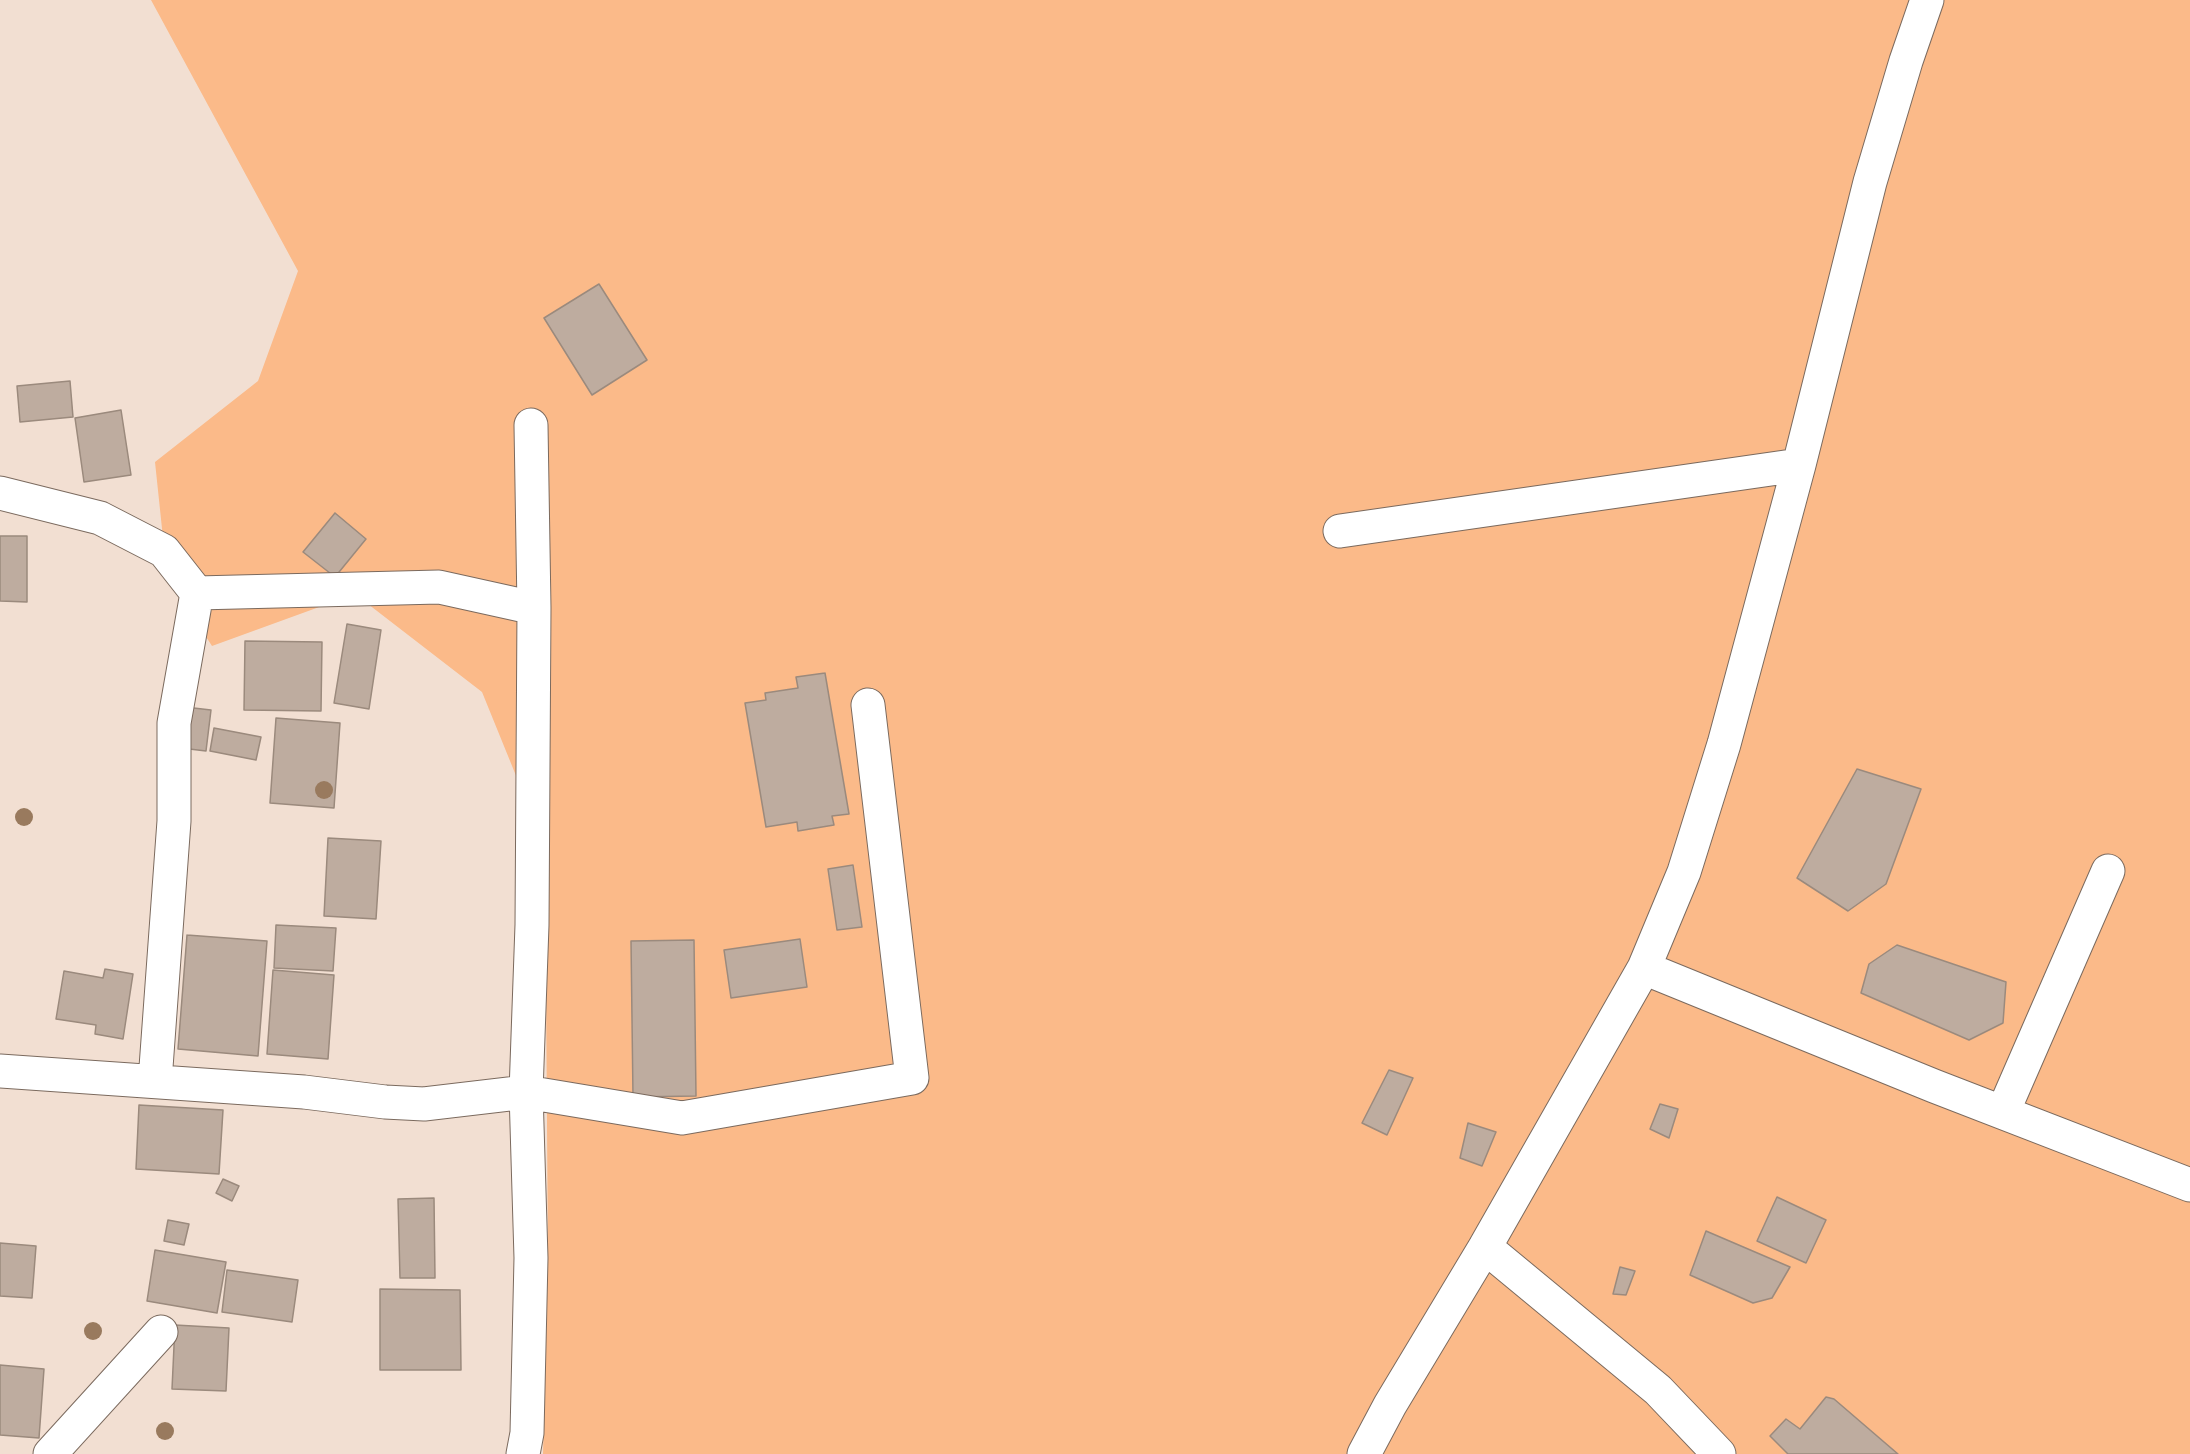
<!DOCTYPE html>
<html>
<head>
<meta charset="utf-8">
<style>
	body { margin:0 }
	canvas { display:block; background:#f2dfd2 }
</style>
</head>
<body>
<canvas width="2190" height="1454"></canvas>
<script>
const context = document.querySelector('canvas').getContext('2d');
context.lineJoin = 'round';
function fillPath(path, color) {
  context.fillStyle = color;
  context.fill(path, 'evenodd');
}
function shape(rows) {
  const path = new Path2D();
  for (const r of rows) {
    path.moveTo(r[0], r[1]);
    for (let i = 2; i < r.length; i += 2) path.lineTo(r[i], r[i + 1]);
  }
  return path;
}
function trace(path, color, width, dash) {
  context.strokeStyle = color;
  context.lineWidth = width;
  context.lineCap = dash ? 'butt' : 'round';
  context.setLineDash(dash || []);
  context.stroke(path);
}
const green = shape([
	[151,0,2190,0,2190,1454,543,1454,548,1261,545,847,482,692,355,594,212,646,167,576,155,462,258,381,298,271]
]);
const building = shape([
	[599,284,647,360,592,395,544,318,599,284],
	[70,381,73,417,20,422,17,386,70,381],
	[121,410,131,475,84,482,75,418,121,410],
	[335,513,366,539,335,577,303,552,335,513],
	[0,536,27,536,27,602,0,601,0,536],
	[347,624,381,630,369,709,334,703,347,624],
	[245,641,322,642,321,711,244,710,245,641],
	[825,673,849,814,832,816,834,825,798,831,797,822,766,827,745,703,766,700,765,693,798,688,796,677,825,673],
	[185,707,211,710,206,751,181,748,185,707],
	[276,718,340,723,334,808,270,803,276,718],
	[214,728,261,737,256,760,210,751,214,728],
	[1857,769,1921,789,1886,884,1848,911,1797,878,1857,769],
	[328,838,381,841,376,919,324,916,328,838],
	[853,865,862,927,837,930,828,869,853,865],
	[276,925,336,928,333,971,274,968,276,925],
	[187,935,267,941,258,1056,178,1049,187,935],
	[800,939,807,987,731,998,724,950,800,939],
	[694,940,696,1096,633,1097,631,941,694,940],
	[1897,945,2006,982,2003,1023,1969,1040,1861,993,1869,964,1897,945],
	[105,969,133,974,123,1039,95,1034,96,1025,56,1019,64,971,103,978,105,969],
	[273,970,334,975,328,1059,267,1054,273,970],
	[1389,1070,1413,1078,1387,1135,1362,1123,1389,1070],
	[1660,1104,1678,1109,1669,1138,1650,1129,1660,1104],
	[139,1105,223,1110,219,1174,136,1169,139,1105],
	[1468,1123,1496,1132,1482,1166,1460,1158,1468,1123],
	[223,1179,239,1186,232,1201,216,1193,223,1179],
	[1777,1197,1826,1220,1806,1263,1757,1241,1777,1197],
	[434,1198,435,1278,400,1278,398,1199,434,1198],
	[168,1220,189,1224,184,1245,164,1241,168,1220],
	[1706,1231,1790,1267,1772,1298,1753,1303,1690,1275,1706,1231],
	[0,1243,36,1246,32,1298,0,1296,0,1243],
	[155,1250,226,1262,217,1313,147,1301,155,1250],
	[1620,1267,1635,1271,1626,1295,1613,1294,1620,1267],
	[227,1270,298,1280,292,1322,222,1312,227,1270],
	[380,1289,460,1290,461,1370,380,1370,380,1289],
	[175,1325,229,1328,226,1391,172,1389,175,1325],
	[0,1365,44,1369,39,1438,0,1435,0,1365],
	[1826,1397,1834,1399,1898,1454,1788,1454,1770,1436,1786,1419,1800,1429,1826,1397]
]);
const minor = shape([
	[0,493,100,518,164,551,197,593,174,723,174,821,155,1081],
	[1340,531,1799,465],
	[197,593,439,587,534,608],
	[1644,968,1934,1086,2190,1185],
	[0,1071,304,1092,385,1102,424,1104,526,1092,682,1118,912,1078,868,705],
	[2003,1112,2108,871],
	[1485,1247,1658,1390,1719,1454],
	[50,1454,161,1332],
	[523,1454,527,1433,531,1258,526,1092,532,925,534,608,531,425],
	[1364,1454,1390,1405,1485,1247,1644,968,1684,872,1724,744,1799,465,1870,182,1906,61,1927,0]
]);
const trees = [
	[324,790],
	[24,817],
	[93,1331],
	[165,1431]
];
fillPath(green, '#fbba89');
fillPath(building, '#beac9f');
trace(building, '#9b8a7d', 1.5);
trace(minor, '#7b6a5e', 35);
trace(minor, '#fff', 33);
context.fillStyle = '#997a5e';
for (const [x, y] of trees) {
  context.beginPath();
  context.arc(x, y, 9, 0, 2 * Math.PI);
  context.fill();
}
</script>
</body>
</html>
